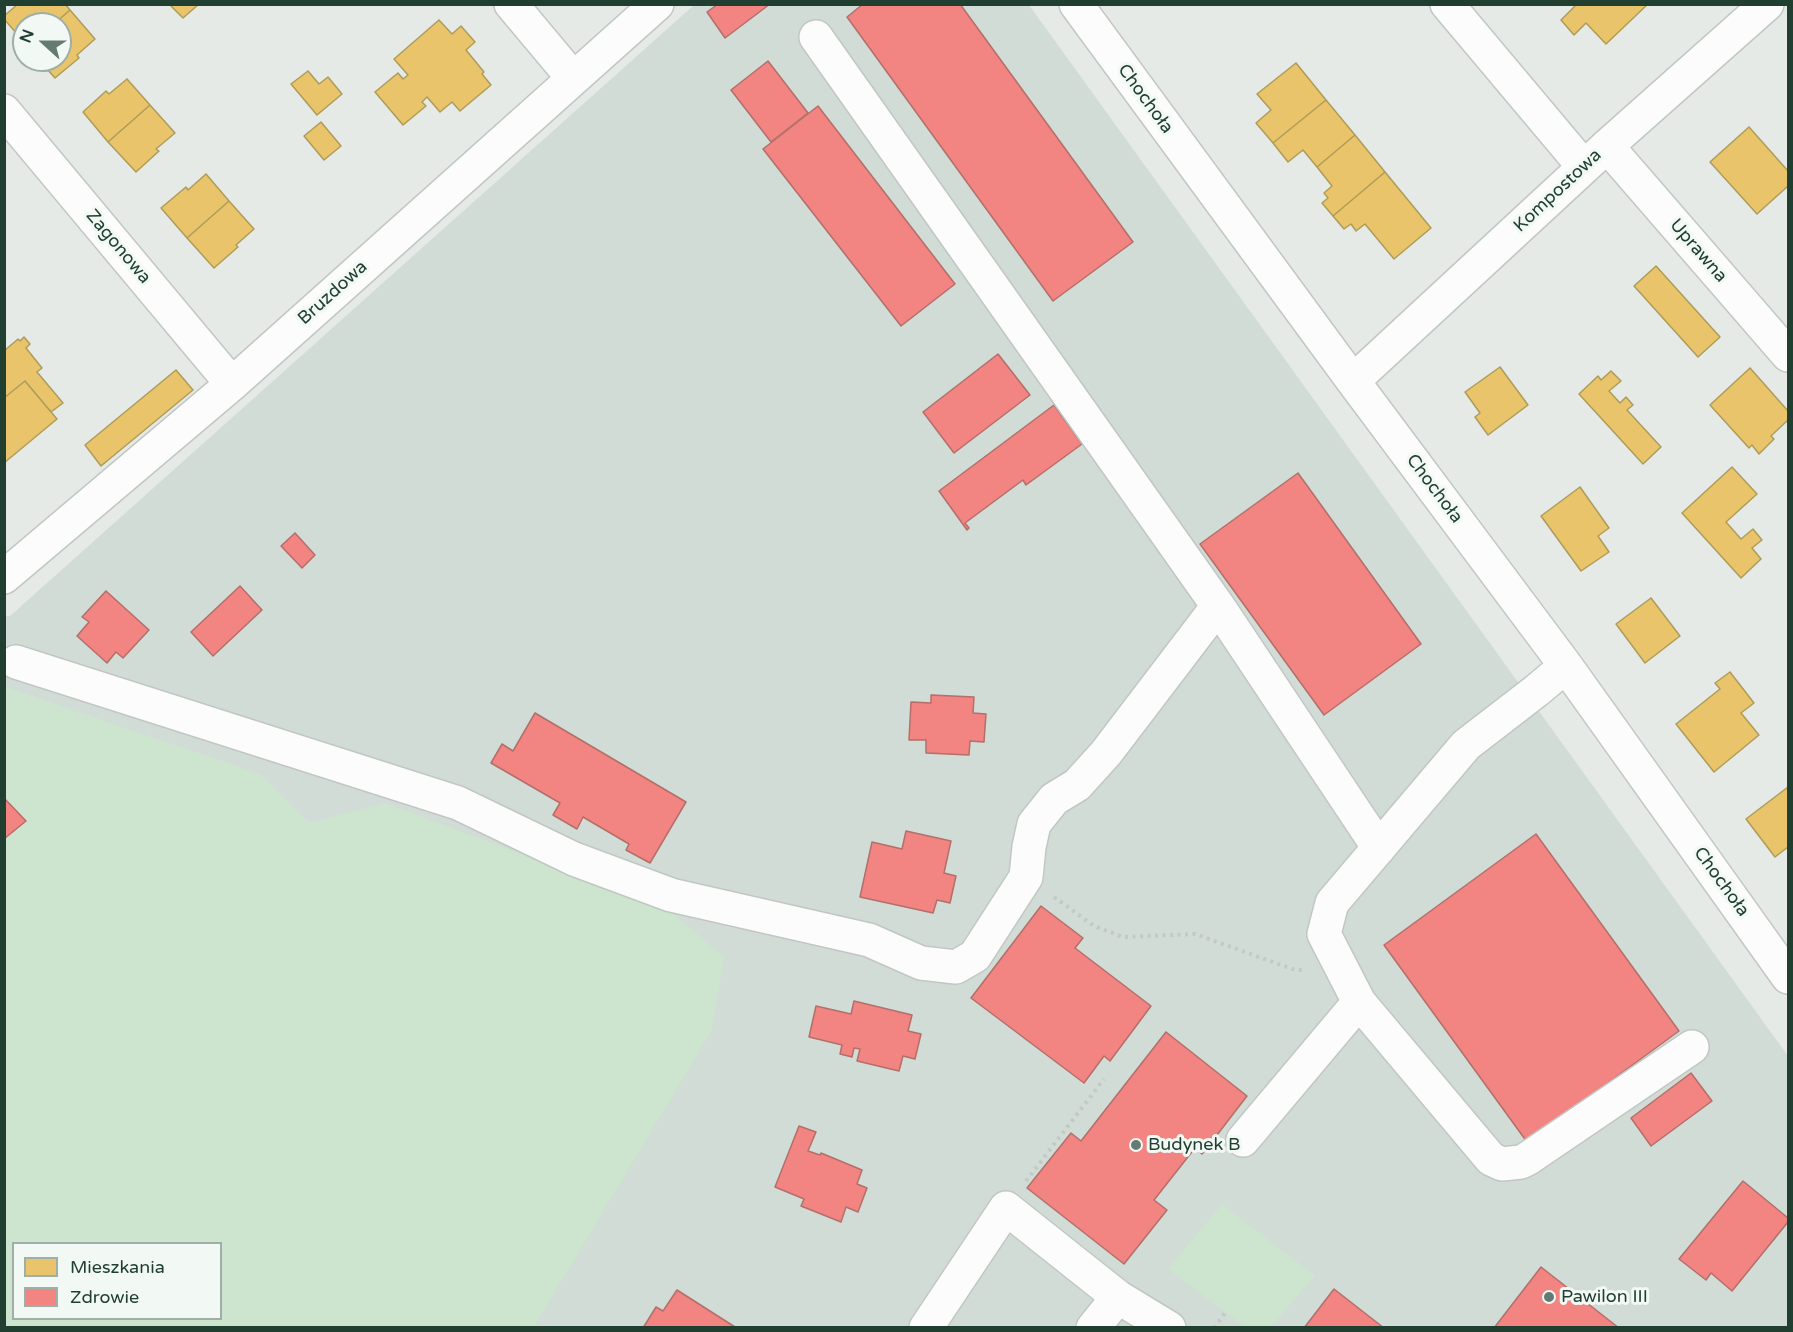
<!DOCTYPE html>
<html>
<head>
<meta charset="utf-8">
<style>
	body { margin:0 }
	#map { position:relative; width:1793px; height:1332px; overflow:hidden; background:#e5eae7; font-family:"Varela Round",sans-serif }
	canvas { display:block }
	.frame { position:absolute; inset:0; border:6px solid #203f31; pointer-events:none }
	.legend { position:absolute; left:12px; top:1242px; width:210px; height:78px; box-sizing:border-box; background:#f2f9f5; border:2px solid #9eafa7; margin:0; padding:8px 10px; list-style:none; font-size:18px; color:#203f31 }
	.legend li { display:flex; align-items:center; gap:12px; height:30px }
	.legend b { width:30px; border:2px solid #9eafa7 }
	.north { position:absolute; left:12px; top:12px; width:60px; height:60px; box-sizing:border-box; background:#f2f9f5; border:2px solid #9eafa7; border-radius:50%; rotate:291deg; font-size:16px; font-weight:700; line-height:24px; text-align:center; color:#203f31 }
	.north::after { content:''; display:block; margin:auto; width:21px; height:27px; background:#657b71; clip-path:polygon(50% 0,100% 100%,50% 72%,0 100%) }
</style>
</head>
<body>
<div id="map">
<canvas width="1793" height="1332"></canvas>
<div class="frame"></div>
<ul class="legend">
<li><b style="height:16px;background:#e9c46a"></b>Mieszkania</li>
<li><b style="height:16px;background:#f28482"></b>Zdrowie</li>
</ul>
<div class="north">N</div>
</div>
<script>
const context = document.querySelector('canvas').getContext('2d');
context.lineJoin = 'round';
function fillPath(path, color) {
  context.fillStyle = color;
  context.fill(path, 'evenodd');
}
function shape(rows) {
  const path = new Path2D();
  for (const r of rows) {
    path.moveTo(r[0], r[1]);
    for (let i = 2; i < r.length; i += 2) path.lineTo(r[i], r[i + 1]);
  }
  return path;
}
function trace(path, color, width, dash) {
  context.strokeStyle = color;
  context.lineWidth = width;
  context.lineCap = dash ? 'butt' : 'round';
  context.setLineDash(dash || []);
  context.stroke(path);
}
function write(font, color, halo, rows, align = 'center') {
  context.font = font + ' "Varela Round",sans-serif';
  context.lineWidth = 6;
  context.setLineDash([]);
  context.textBaseline = 'middle';
  context.strokeStyle = halo;
  context.fillStyle = color;
  for (const [text, x, y, turn = 0] of rows) {
    context.save();
    context.translate(x, y);
    context.rotate((+turn || 0) * Math.PI / 180);
    context.textAlign = isNaN(turn) ? turn : align;
    if (halo) context.strokeText(text, 0, 0);
    context.fillText(text, 0, 0);
    context.restore();
  }
}
const built = shape([
	[694,5,1029,5,1788,1056,1788,1327,5,1327,4,616,10,616],
	[14,1244,220,1244,220,1318,14,1318]
]);
const green = shape([
	[5,687,260,774,309,823,385,803,668,909,724,957,711,1032,534,1327,5,1328],
	[14,1244,220,1244,220,1318,14,1318],
	[1222,1204,1315,1276,1271,1327,1245,1327,1168,1269]
]);
const homes = shape([
	[18,4,65,4,70,10,54,24,24,24,24,42,4,19,4,16,18,4],
	[173,4,199,4,183,18,171,6,173,4],
	[1577,4,1648,4,1606,44,1586,23,1574,35,1561,20,1577,4],
	[70,10,95,39,77,55,79,58,55,78,39,60,60,60,60,24,54,24,70,10],
	[439,20,452,34,461,26,475,42,466,50,484,72,482,74,491,85,460,111,452,102,440,112,427,97,422,102,426,106,403,125,375,92,398,73,403,79,408,75,394,59,439,20],
	[1296,63,1326,100,1273,143,1256,123,1271,110,1257,94,1296,63],
	[308,71,319,84,328,77,342,94,317,115,291,84,308,71],
	[127,79,150,105,108,142,83,112,106,91,109,94,127,79],
	[1326,100,1355,135,1317,167,1303,150,1288,162,1273,143,1326,100],
	[150,105,175,133,156,149,159,151,136,172,108,142,150,105],
	[321,122,341,146,324,160,304,136,321,122],
	[1749,127,1788,171,1788,186,1757,214,1710,162,1749,127],
	[1355,135,1385,172,1333,216,1322,203,1328,198,1324,193,1332,186,1317,167,1355,135],
	[1385,172,1431,228,1394,259,1365,224,1356,231,1351,224,1344,229,1333,216,1385,172],
	[206,174,229,201,187,238,161,208,186,187,188,190,206,174],
	[229,201,254,229,236,245,238,247,214,268,187,238,229,201],
	[1656,266,1720,337,1698,357,1634,286,1656,266],
	[24,337,30,344,26,348,42,368,37,372,63,403,51,412,25,381,4,398,4,351,18,339,20,341,24,337],
	[1500,367,1528,405,1488,435,1475,417,1480,413,1465,392,1500,367],
	[1750,368,1788,411,1788,420,1771,436,1774,439,1759,454,1752,445,1749,448,1710,405,1750,368],
	[176,370,193,390,101,466,85,445,176,370],
	[1611,371,1621,381,1609,391,1620,403,1626,397,1633,405,1627,410,1661,447,1643,464,1579,394,1598,376,1601,380,1611,371],
	[25,381,57,419,4,463,4,398,25,381],
	[1732,467,1757,494,1726,522,1741,539,1753,529,1762,540,1752,548,1761,559,1741,578,1682,513,1732,467],
	[1580,487,1609,528,1598,536,1609,552,1581,571,1541,516,1580,487],
	[1651,598,1680,636,1645,663,1616,624,1651,598],
	[1730,672,1754,703,1741,713,1759,735,1714,772,1676,724,1720,689,1715,683,1730,672],
	[1788,787,1788,847,1775,857,1746,819,1788,787]
]);
const health = shape([
	[718,4,770,4,725,38,707,12,718,4],
	[863,4,960,4,1133,242,1053,301,847,17,863,4],
	[768,61,808,113,771,142,731,90,768,61],
	[818,106,955,284,901,326,763,149,818,106],
	[998,354,1030,395,954,453,923,412,998,354],
	[1054,405,1082,444,1026,485,1023,480,965,523,969,528,967,530,939,491,1054,405],
	[1298,473,1421,644,1324,715,1200,544,1298,473],
	[295,533,315,555,302,568,281,546,295,533],
	[240,586,262,610,213,656,191,632,240,586],
	[106,591,149,630,123,658,116,652,107,663,77,636,89,622,82,617,106,591],
	[931,695,974,697,973,713,986,714,984,742,970,741,969,755,926,753,926,740,909,740,911,702,931,703,931,695],
	[535,713,686,802,650,863,626,850,629,844,583,817,577,829,553,815,560,803,491,763,502,744,513,751,535,713],
	[4,798,26,821,4,839,4,798],
	[906,831,951,841,944,873,956,876,950,903,937,900,933,913,860,897,872,842,902,849,906,831],
	[1536,834,1679,1031,1527,1142,1384,945,1536,834],
	[1041,906,1083,938,1075,948,1151,1006,1110,1061,1104,1056,1084,1083,971,998,1041,906],
	[854,1001,912,1015,908,1031,921,1034,915,1059,903,1056,899,1071,857,1061,860,1049,854,1048,852,1057,840,1054,842,1045,809,1037,816,1006,851,1014,854,1001],
	[1166,1032,1247,1096,1207,1148,1202,1154,1195,1148,1154,1200,1167,1210,1124,1264,1027,1188,1071,1133,1081,1141,1166,1032],
	[1691,1073,1712,1101,1651,1146,1631,1118,1691,1073],
	[799,1126,816,1132,808,1151,820,1155,821,1153,862,1170,857,1184,867,1188,858,1212,846,1207,841,1222,801,1206,804,1199,775,1187,799,1126],
	[1743,1181,1788,1218,1788,1222,1732,1291,1711,1273,1706,1280,1679,1259,1743,1181],
	[1541,1267,1619,1328,1494,1328,1541,1267],
	[1334,1289,1384,1328,1304,1328,1334,1289],
	[677,1290,735,1327,734,1328,643,1328,656,1307,663,1311,677,1290]
]);
const path = shape([
	[1054,897,1094,926,1123,937,1195,934,1295,970,1305,970],
	[1026,1181,1104,1079],
	[1214,1328,1225,1313]
]);
const minor = shape([
	[511,4,573,78],
	[1076,4,1353,381,1566,666,1788,977],
	[1447,4,1584,167],
	[816,37,1218,606,1379,848],
	[4,111,232,384],
	[1607,146,1788,355],
	[1353,381,1607,146,1767,4],
	[4,577,232,384,657,4],
	[16,662,458,803,574,859,671,895,869,940,921,963,956,967,975,956,1026,877,1029,847,1034,824,1054,799,1077,785,1106,753,1218,606],
	[1359,1002,1491,1159,1502,1164,1521,1162,1527,1159,1692,1047],
	[1243,1140,1359,1002,1324,934,1332,903,1466,745,1536,691,1566,666],
	[926,1328,1006,1208,1118,1297,1169,1328],
	[1093,1328,1118,1297]
]);
const markers = [
	[1136,1145,6,"#657b71"],
	[1549,1297,6,"#657b71"]
];
const streetNames = [
	["Chochoła",1145,99,54],
	["Kompostowa",1558,191,-43],
	["Zagonowa",118,247,50],
	["Uprawna",1698,251,49],
	["Bruzdowa",333,293,-42],
	["Chochoła",1434,489,53],
	["Chochoła",1721,882,54]
];
const poiNames = [
	["Budynek B",1148,1145],
	["Pawilon III",1561,1297]
];
fillPath(built, '#d2dcd6');
fillPath(green, '#cde4cf');
fillPath(homes, '#e9c46a');
trace(homes, '#ad9c59', 1.5);
fillPath(health, '#f28482');
trace(health, '#b36f6a', 1.5);
trace(minor, '#c2c7c4', 36);
trace(path, '#c1cac5', 4, [3, 4.5]);
trace(minor, '#fbfcfb', 33);
for (const [x, y, r, color] of markers) {
  const dot = new Path2D();
  dot.arc(x, y, r, 0, 2 * Math.PI);
  context.fillStyle = color;
  context.fill(dot);
  trace(dot, '#f2f9f5', 2);
}
write('18px', '#203f31', '#f2f9f5', streetNames);
write('18px', '#203f31', '#f2f9f5', poiNames, 'left');
</script>
</body>
</html>
